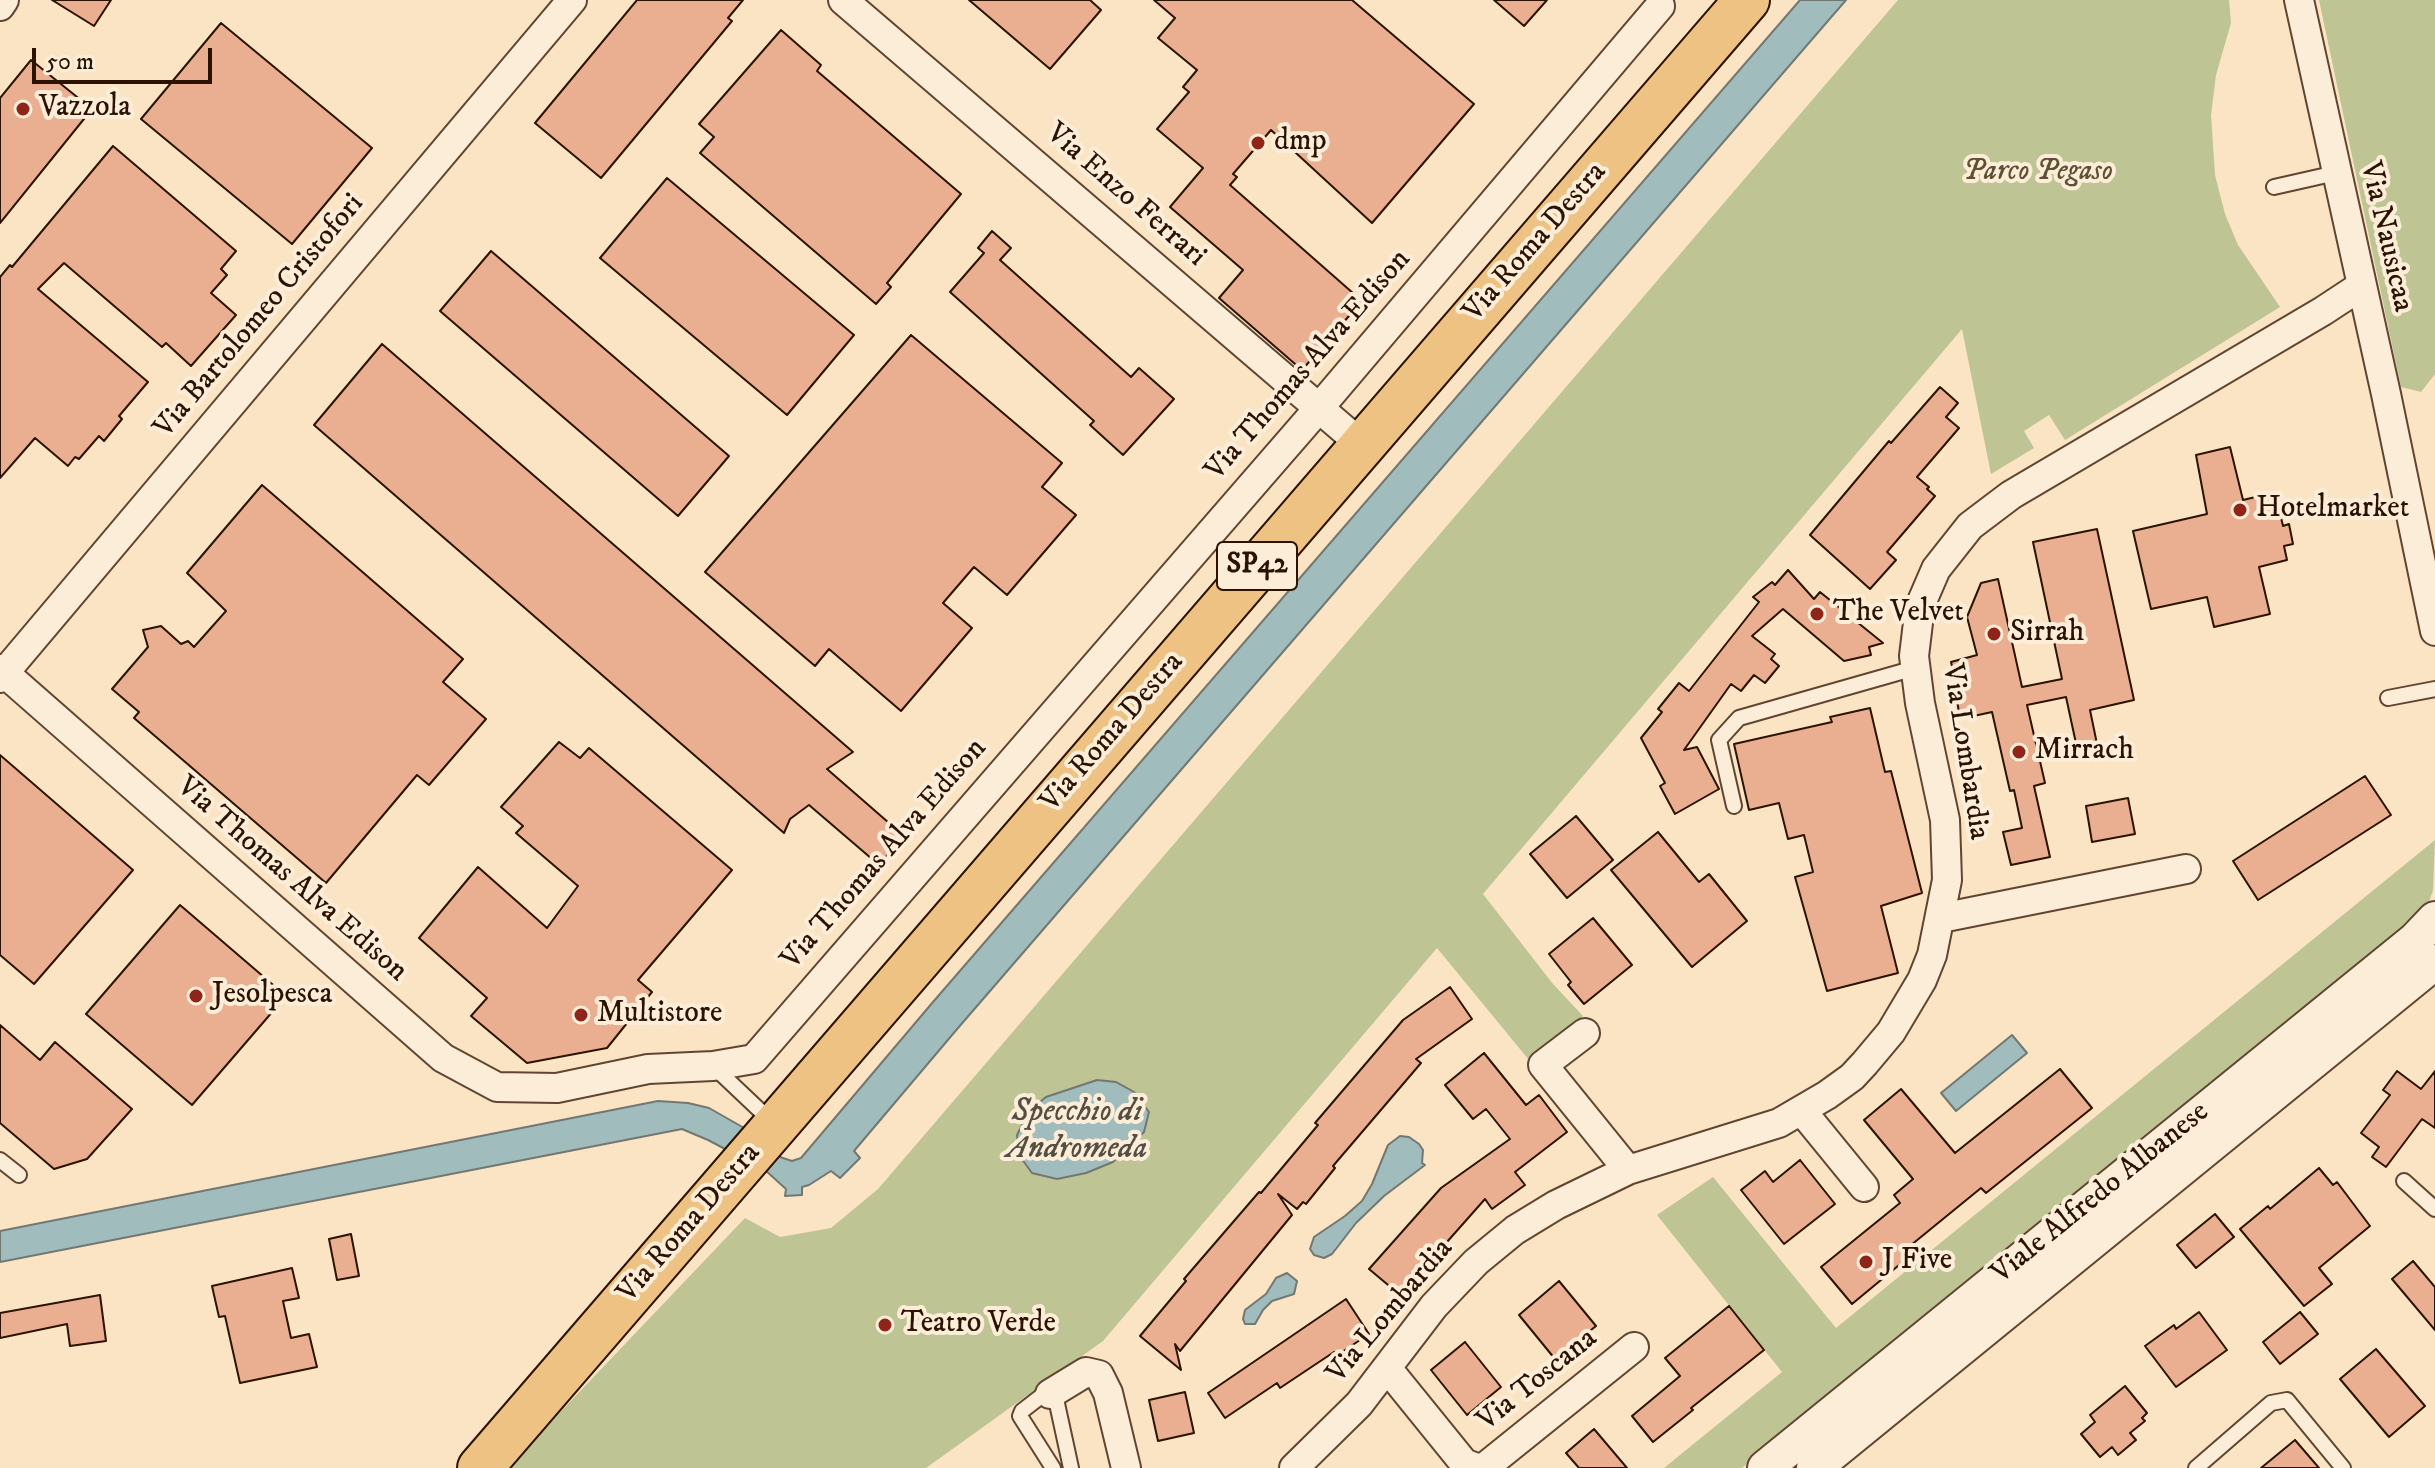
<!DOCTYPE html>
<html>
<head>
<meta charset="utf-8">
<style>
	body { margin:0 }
	#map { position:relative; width:2435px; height:1468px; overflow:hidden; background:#fae4c4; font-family:"IM FELL DW Pica",serif }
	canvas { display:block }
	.scale { position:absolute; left:32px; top:48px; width:180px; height:36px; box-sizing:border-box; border:4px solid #2c1200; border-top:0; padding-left:10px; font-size:24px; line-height:28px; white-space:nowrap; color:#2c1200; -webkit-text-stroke:6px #fcedd9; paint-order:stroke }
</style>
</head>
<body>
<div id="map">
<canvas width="2435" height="1468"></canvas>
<div class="scale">50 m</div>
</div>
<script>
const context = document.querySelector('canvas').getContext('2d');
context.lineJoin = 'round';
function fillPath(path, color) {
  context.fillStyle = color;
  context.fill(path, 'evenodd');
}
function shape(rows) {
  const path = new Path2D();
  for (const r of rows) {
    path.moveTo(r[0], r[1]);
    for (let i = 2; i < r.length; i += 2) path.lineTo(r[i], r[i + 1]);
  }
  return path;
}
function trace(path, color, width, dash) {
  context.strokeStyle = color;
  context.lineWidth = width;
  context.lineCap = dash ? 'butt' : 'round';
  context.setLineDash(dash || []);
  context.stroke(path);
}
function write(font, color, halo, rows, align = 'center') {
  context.font = font + ' "IM FELL DW Pica",serif';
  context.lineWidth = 8;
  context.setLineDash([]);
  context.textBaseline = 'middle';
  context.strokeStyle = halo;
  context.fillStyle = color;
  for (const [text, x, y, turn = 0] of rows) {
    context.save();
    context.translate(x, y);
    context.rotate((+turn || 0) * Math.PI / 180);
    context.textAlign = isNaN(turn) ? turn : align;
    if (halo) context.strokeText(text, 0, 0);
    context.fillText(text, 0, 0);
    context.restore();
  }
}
const green = shape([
	[1898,0,2229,0,2231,23,2216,75,2211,115,2215,175,2225,214,2238,245,2280,307,2065,440,2049,415,2024,431,2034,448,1991,474,1962,329,1483,894,1553,984,1583,1016,1529,1060,1437,948,1103,1341,926,1468,507,1468,745,1218,780,1237,831,1228,878,1189],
	[2319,0,2435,0,2435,374,2421,392,2401,387],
	[2435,840,2433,890,2429,902,2406,926,1742,1468,1664,1468,1782,1372,1657,1215,1713,1177,1836,1328]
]);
const water = shape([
	[1800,0,1846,0,958,1028,854,1151,860,1158,840,1178,831,1171,809,1185,802,1187,802,1195,785,1196,786,1189,765,1170,708,1140,682,1129,0,1262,0,1231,658,1101,688,1103,709,1108,753,1133,777,1156,792,1161,801,1158,933,1002,1800,0],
	[2012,1035,2027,1053,1956,1111,1941,1093,2012,1035],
	[1097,1080,1116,1082,1134,1092,1149,1112,1144,1132,1113,1162,1086,1173,1057,1179,1032,1173,1019,1155,1017,1135,1029,1111,1046,1097,1097,1080],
	[1400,1136,1409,1137,1419,1144,1423,1150,1422,1163,1425,1165,1384,1196,1356,1223,1332,1254,1324,1258,1314,1255,1310,1249,1314,1237,1345,1216,1362,1201,1372,1184,1388,1145,1400,1136],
	[1287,1273,1297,1281,1294,1294,1272,1301,1263,1310,1255,1324,1245,1324,1243,1319,1245,1310,1266,1294,1276,1278,1287,1273]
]);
const building = shape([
	[52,0,111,0,94,26,52,0],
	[637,0,743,0,728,18,732,21,601,178,535,123,637,0],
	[969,0,1090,0,1101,10,1050,69,969,0],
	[1154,0,1352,0,1474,104,1372,223,1271,130,1233,174,1237,177,1230,185,1362,301,1302,370,1219,298,1243,270,1170,207,1203,168,1157,129,1189,92,1183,87,1197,70,1158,38,1175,18,1154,0],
	[1494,0,1547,0,1524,26,1494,0],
	[221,23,372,148,292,244,141,119,221,23],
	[781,30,821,65,817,71,961,194,887,283,891,287,876,304,700,153,714,137,699,124,781,30],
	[31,60,92,109,0,223,0,98,31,60],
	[113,146,236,251,221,269,227,275,211,293,236,315,191,366,166,343,162,347,64,263,38,289,148,382,119,416,122,419,104,441,99,436,79,459,75,457,68,466,35,438,0,478,0,277,10,265,12,267,113,146],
	[667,178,854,335,787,415,600,258,667,178],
	[992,231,1011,248,1000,260,1131,377,1139,368,1174,399,1123,455,1090,425,1094,421,950,292,984,253,978,248,992,231],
	[491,251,729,456,678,516,440,311,491,251],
	[911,335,1062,463,1042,487,1076,515,1007,595,974,567,943,603,972,628,901,711,829,649,815,666,705,572,911,335],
	[382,344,853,752,827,769,904,836,879,865,809,805,790,819,784,833,314,425,382,344],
	[1940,387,1958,403,1946,417,1959,428,1917,477,1929,487,1927,489,1935,496,1887,552,1896,560,1870,589,1810,535,1889,441,1891,443,1940,387],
	[2230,447,2243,500,2268,494,2271,511,2279,509,2283,526,2289,524,2293,544,2284,546,2287,560,2259,567,2270,614,2214,627,2207,597,2151,609,2133,531,2207,514,2196,455,2230,447],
	[262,485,463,659,443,682,486,719,429,785,417,775,326,883,134,718,139,712,112,689,148,647,143,630,161,626,181,644,188,641,194,647,226,611,187,573,262,485],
	[2097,529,2134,700,2090,710,2097,744,2077,748,2066,697,2027,705,2045,783,2034,786,2050,857,2011,865,2003,832,2022,828,2014,790,2010,791,1992,712,1960,719,1957,700,1960,699,1951,662,1977,655,1967,617,1981,583,1998,579,2022,687,2062,679,2033,542,2097,529],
	[1788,570,1814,599,1820,592,1883,643,1869,647,1871,655,1844,661,1783,609,1752,636,1775,654,1771,659,1779,666,1765,683,1754,675,1741,691,1731,684,1684,750,1697,747,1719,789,1675,814,1660,786,1665,783,1641,738,1662,712,1658,709,1679,683,1689,691,1759,602,1753,597,1772,582,1775,585,1788,570],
	[1870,708,1885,772,1891,771,1922,893,1881,906,1898,973,1827,991,1795,877,1813,872,1804,835,1788,839,1779,803,1749,810,1734,744,1832,722,1830,717,1870,708],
	[559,742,580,758,589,748,732,870,638,980,652,992,607,1048,527,1063,471,1016,487,998,419,938,478,867,547,928,578,886,516,833,523,826,501,807,559,742],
	[0,755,133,870,34,984,0,955,0,755],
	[2365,776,2391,815,2258,900,2233,861,2365,776],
	[2128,798,2135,834,2092,842,2086,806,2128,798],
	[1576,816,1613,860,1567,898,1530,854,1576,816],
	[1658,832,1699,882,1709,874,1747,921,1692,967,1611,870,1658,832],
	[180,905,286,996,192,1105,86,1014,180,905],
	[1593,918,1632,965,1584,1004,1568,985,1571,982,1549,954,1593,918],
	[1450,987,1472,1019,1416,1059,1421,1063,1333,1166,1335,1168,1306,1204,1303,1202,1297,1209,1278,1194,1292,1215,1180,1351,1175,1344,1181,1370,1140,1336,1186,1281,1184,1279,1259,1192,1261,1193,1318,1125,1315,1123,1403,1020,1450,987],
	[0,1025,40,1060,55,1042,132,1109,87,1159,54,1169,0,1123,0,1025],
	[1484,1053,1526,1105,1539,1095,1567,1132,1515,1172,1525,1185,1492,1209,1485,1199,1400,1295,1369,1269,1441,1188,1510,1139,1486,1109,1473,1119,1445,1085,1484,1053],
	[2060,1069,2092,1108,1986,1193,1981,1188,1905,1250,1910,1256,1852,1304,1821,1267,1900,1203,1894,1195,1913,1179,1864,1120,1901,1089,1955,1153,2060,1069],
	[2397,1071,2421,1089,2435,1071,2435,1128,2422,1119,2386,1167,2372,1157,2379,1147,2361,1133,2390,1095,2383,1090,2397,1071],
	[1800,1160,1835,1204,1784,1244,1741,1190,1765,1171,1773,1182,1800,1160],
	[2319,1168,2333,1185,2337,1182,2370,1226,2319,1268,2332,1284,2304,1306,2240,1229,2268,1206,2270,1209,2319,1168],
	[2215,1214,2234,1237,2196,1268,2177,1245,2215,1214],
	[351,1234,359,1276,337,1280,329,1239,351,1234],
	[2413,1261,2435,1287,2435,1330,2392,1279,2413,1261],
	[292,1268,299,1298,283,1301,291,1338,309,1334,317,1367,240,1383,225,1316,219,1317,212,1286,292,1268],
	[1559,1281,1596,1326,1555,1359,1519,1315,1559,1281],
	[100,1295,106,1341,70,1346,67,1324,0,1338,0,1313,100,1295],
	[1346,1299,1369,1334,1336,1356,1334,1352,1280,1388,1277,1383,1225,1418,1208,1393,1346,1299],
	[1729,1306,1764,1350,1691,1408,1693,1410,1653,1442,1632,1416,1680,1376,1665,1358,1729,1306],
	[2199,1312,2227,1350,2176,1387,2145,1346,2174,1325,2176,1329,2199,1312],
	[2300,1312,2318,1334,2280,1364,2263,1342,2300,1312],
	[1465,1342,1501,1387,1467,1415,1431,1370,1465,1342],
	[2376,1349,2425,1406,2389,1437,2340,1379,2376,1349],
	[2125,1386,2147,1413,2142,1418,2145,1421,2130,1433,2136,1440,2118,1455,2112,1447,2100,1457,2081,1434,2095,1422,2090,1415,2125,1386],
	[1185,1392,1194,1433,1158,1441,1149,1400,1185,1392],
	[1594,1429,1627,1468,1579,1468,1566,1453,1594,1429],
	[2295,1440,2319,1468,2261,1468,2295,1440]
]);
const service = shape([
	[2274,187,2336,173],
	[2388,698,2435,689],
	[1734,806,1719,740,1739,718,1915,668],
	[714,1067,771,1121],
	[0,1160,19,1175],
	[2404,1181,2435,1209],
	[1053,1468,1020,1416,1022,1411,1044,1394,1050,1394,1056,1399,1071,1468],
	[2196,1468,2271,1403,2287,1400,2343,1468]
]);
const minor = shape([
	[843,0,1362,445],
	[2299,0,2386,394,2435,631],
	[0,6,4,0],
	[0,669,443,1058,497,1087,557,1088,648,1069,713,1066,754,1059,1319,408,1660,6],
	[0,678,572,0],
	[1941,918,2186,869],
	[1585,1033,1543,1065,1628,1170],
	[1802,1111,1864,1187],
	[1387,1368,1464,1463,1476,1468,1485,1467,1634,1347],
	[1050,1394,1086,1372,1099,1375,1108,1393,1126,1468],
	[1294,1468,1359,1404,1434,1306,1476,1262,1515,1230,1556,1205,1628,1170,1779,1123,1827,1095,1852,1077,1865,1063,1891,1032,1922,980,1932,955,1947,880,1945,820,1920,703,1914,656,1920,606,1936,569,1970,526,2011,495,2323,311,2361,286]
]);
const tertiary = shape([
	[1765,1468,2415,940,2435,919],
	[1814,1468,2435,962]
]);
const primary = shape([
	[480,1468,1747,0]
]);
const markers = [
	[23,109,8,"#8f2418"],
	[1258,143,8,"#8f2418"],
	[2240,510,8,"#8f2418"],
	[1817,614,8,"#8f2418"],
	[1994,634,8,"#8f2418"],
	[2019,752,8,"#8f2418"],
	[196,996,8,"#8f2418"],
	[581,1015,8,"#8f2418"],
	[1866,1262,8,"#8f2418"],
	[885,1325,8,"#8f2418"]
];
const shields = [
	[1257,566,80]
];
const shieldNames = [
	["SP42",1257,566]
];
const poiNames = [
	["Vazzola",39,109],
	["dmp",1274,143],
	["Hotelmarket",2256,510],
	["The Velvet",1833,614],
	["Sirrah",2010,634],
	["Mirrach",2035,752],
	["Jesolpesca",212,996],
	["Multistore",597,1015],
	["J Five",1882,1262],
	["Teatro Verde",901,1325]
];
const parkNames = [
	["Parco Pegaso",2038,173]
];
const streetNames = [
	["Via Enzo Ferrari",1125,196,41],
	["Via Nausicaa",2385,237,77],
	["Via Roma Destra",1536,243,-49],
	["Via Bartolomeo Cristofori",260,317,-50],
	["Via Thomas Alva Edison",1309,366,-49],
	["Via Roma Destra",1113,733,-49],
	["Via Lombardia",1964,752,81],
	["Via Thomas Alva Edison",885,855,-49],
	["Via Thomas Alva Edison",291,880,41],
	["Viale Alfredo Albanese",2101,1194,-39],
	["Via Roma Destra",690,1224,-49],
	["Via Lombardia",1391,1312,-50],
	["Via Toscana",1538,1381,-39]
];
const waterNames = [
	["Specchio di",1077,1113],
	["Andromeda",1077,1150]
];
fillPath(green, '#bec494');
fillPath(water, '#a1bcbd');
trace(water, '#727871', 2);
fillPath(building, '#e9af90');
trace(building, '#2c1200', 2);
trace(service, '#604631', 18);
trace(minor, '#604631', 32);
trace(tertiary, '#604631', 38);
trace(primary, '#2c1200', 48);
trace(service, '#fcedd9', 14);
trace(minor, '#fcedd9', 28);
trace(tertiary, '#fcedd9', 34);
trace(primary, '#edc282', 44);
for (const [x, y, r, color] of markers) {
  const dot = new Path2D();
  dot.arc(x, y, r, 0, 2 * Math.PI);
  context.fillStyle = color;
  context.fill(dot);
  trace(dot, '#fcedd9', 3);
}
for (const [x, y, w] of shields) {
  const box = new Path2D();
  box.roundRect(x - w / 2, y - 24, w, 48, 6);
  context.fillStyle = '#fcedd9';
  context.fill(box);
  trace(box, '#2c1200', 2);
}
write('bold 28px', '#2c1200', null, shieldNames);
write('30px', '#2c1200', '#fcedd9', poiNames, 'left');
write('italic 30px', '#5f5034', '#fcedd9', parkNames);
write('30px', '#2c1200', '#fcedd9', streetNames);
write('italic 32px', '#554e42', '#fcedd9', waterNames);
</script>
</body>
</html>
